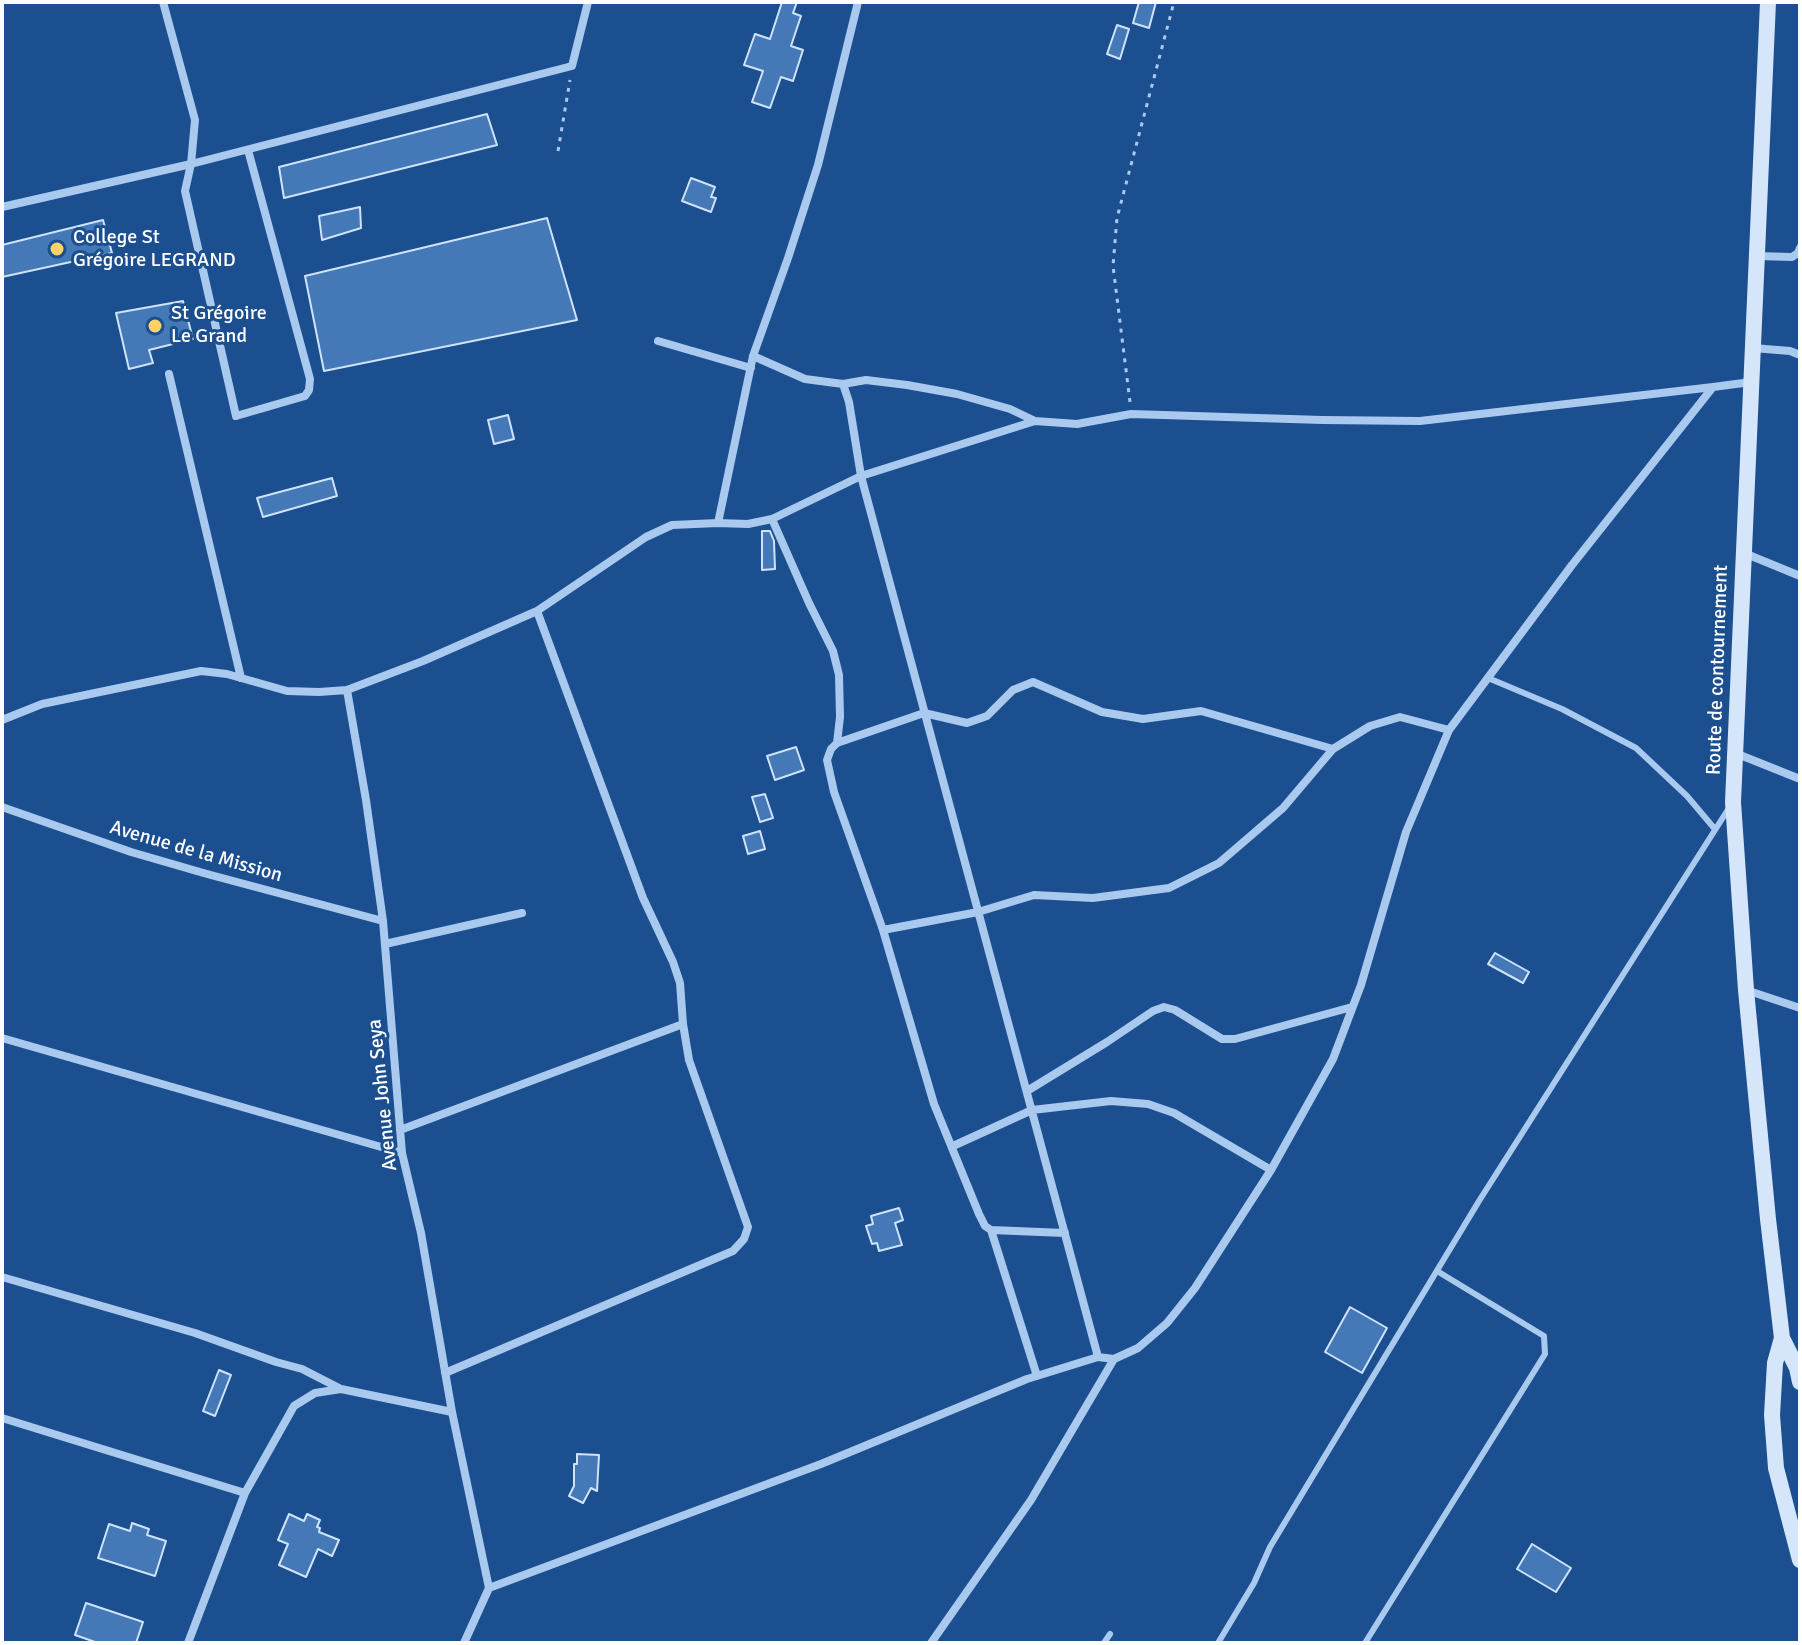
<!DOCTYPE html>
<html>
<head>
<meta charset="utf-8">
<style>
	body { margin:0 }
	#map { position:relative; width:1802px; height:1645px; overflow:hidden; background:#1b4f8f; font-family:Signika,sans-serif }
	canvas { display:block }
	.frame { position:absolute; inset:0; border:4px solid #fff; pointer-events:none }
</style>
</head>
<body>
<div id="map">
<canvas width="1802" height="1645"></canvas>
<div class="frame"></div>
</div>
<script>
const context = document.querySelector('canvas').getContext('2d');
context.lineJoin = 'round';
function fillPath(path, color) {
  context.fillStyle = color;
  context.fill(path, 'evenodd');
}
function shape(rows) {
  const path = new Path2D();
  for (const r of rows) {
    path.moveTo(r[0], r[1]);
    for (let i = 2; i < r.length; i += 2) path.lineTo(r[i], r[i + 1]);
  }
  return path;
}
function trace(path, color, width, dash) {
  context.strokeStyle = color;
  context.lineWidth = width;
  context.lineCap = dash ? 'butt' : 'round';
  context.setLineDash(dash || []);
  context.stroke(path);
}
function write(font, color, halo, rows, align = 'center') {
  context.font = font + ' Signika,sans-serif';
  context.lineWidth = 6;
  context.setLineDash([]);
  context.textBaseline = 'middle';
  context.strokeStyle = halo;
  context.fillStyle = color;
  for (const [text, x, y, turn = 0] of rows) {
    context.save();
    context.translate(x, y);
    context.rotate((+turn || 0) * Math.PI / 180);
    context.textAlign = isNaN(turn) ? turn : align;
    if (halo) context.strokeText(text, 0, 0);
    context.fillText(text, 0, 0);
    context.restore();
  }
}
const building = shape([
	[782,2,797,2,793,13,801,16,791,46,803,50,793,81,781,77,770,108,752,102,763,71,744,65,755,34,770,39,782,2],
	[1139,2,1156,2,1149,28,1133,23,1139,2],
	[1117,25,1129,29,1120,59,1107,54,1117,25],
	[487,114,497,145,284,198,279,167,487,114],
	[691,178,715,187,711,197,716,198,711,212,682,201,691,178],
	[360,207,361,228,322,240,319,216,360,207],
	[547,218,577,320,324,371,305,276,547,218],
	[103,220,112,253,2,277,2,245,103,220],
	[183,301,193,339,149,350,153,363,129,369,116,313,183,301],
	[508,415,514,439,494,444,488,420,508,415],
	[332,478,337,496,263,517,257,498,332,478],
	[762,531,770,531,774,541,775,569,762,570,762,531],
	[796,747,804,770,775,780,767,756,796,747],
	[765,794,773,818,760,822,752,797,765,794],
	[760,831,765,849,748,854,743,836,760,831],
	[1495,953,1529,972,1523,983,1488,964,1495,953],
	[899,1208,903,1220,895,1223,902,1245,879,1251,877,1243,872,1244,866,1226,873,1224,871,1216,899,1208],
	[1350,1307,1387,1328,1362,1373,1325,1352,1350,1307],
	[219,1370,231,1375,215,1416,203,1411,219,1370],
	[577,1454,599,1455,597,1491,591,1488,583,1503,569,1496,574,1486,574,1464,577,1464,577,1454],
	[289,1514,304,1521,307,1514,320,1520,317,1527,320,1528,319,1532,339,1540,332,1556,318,1549,306,1577,279,1565,288,1544,278,1540,289,1514],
	[132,1523,149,1529,147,1535,166,1541,155,1576,98,1558,109,1524,130,1531,132,1523],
	[1532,1544,1571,1568,1556,1592,1517,1569,1532,1544],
	[86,1603,143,1622,136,1643,98,1643,75,1635,86,1603]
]);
const path = shape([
	[558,151,570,80],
	[1130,402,1113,266,1117,218,1174,2]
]);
const lane = shape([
	[1488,678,1562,709,1636,748,1687,796,1714,828],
	[1104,1643,1110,1634],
	[1218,1643,1254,1583,1270,1547,1479,1201,1729,808],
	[1365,1643,1545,1354,1544,1336,1437,1271]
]);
const street = shape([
	[163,2,195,120,191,164,185,191,236,416,305,396,309,390,310,379,248,150],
	[2,207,191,164,572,66,588,2],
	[1757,256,1792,257,1798,253,1800,248],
	[658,341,751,368],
	[1753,348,1790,351,1800,355],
	[753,356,805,379,843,384,849,402,861,476,1098,1357],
	[169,374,241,678],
	[843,384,866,380,907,385,957,394,1010,409,1035,421],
	[772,519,809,603,833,651,839,675,840,717,837,743],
	[718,523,753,356,788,258,818,165,858,2],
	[1744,553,1800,576],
	[347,690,366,800,383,921,402,1153,421,1233,452,1412,489,1588],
	[2,720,42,704,201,671,227,674,287,691,319,692,347,690,423,661,537,611,646,537,672,525,718,523,748,524,772,519,861,476,1035,421,1077,424,1131,414,1322,420,1420,421,1713,387],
	[1735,753,1800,779],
	[2,807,131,852,207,874,383,921],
	[883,930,978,912,1034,895,1093,898,1169,888,1219,863,1283,808,1333,749,1370,726,1400,717,1449,730],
	[385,944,522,913],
	[1746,990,1800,1008],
	[2,1038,402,1153],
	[1027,1091,1107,1042,1153,1011,1164,1007,1175,1010,1222,1039,1235,1039,1352,1007],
	[400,1130,683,1024],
	[953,1146,1032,1110,1111,1101,1148,1104,1174,1113,1271,1170],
	[991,1230,1037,1376],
	[1065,1233,991,1230,985,1226,979,1214,934,1104,883,930,834,792,827,760,831,749,837,743,924,713,967,723,987,716,1013,690,1033,682,1102,712,1143,719,1201,711,1333,749],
	[2,1277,195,1333,276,1362,302,1369,341,1389],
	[445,1373,733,1251,744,1239,748,1227,689,1060,683,1024,680,983,673,962,643,898,537,611],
	[2,1418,245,1493,294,1406,315,1393,341,1389,452,1412],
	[489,1588,821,1464,1027,1379,1098,1357,1114,1359],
	[188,1643,245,1493],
	[464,1643,489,1588],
	[931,1643,1031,1500,1114,1359,1138,1348,1167,1323,1195,1288,1271,1170,1333,1059,1361,985,1406,832,1449,730,1572,565,1713,387,1751,382]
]);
const secondary = shape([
	[1768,2,1733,802,1746,990,1768,1219,1782,1338,1797,1368,1800,1382],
	[1782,1338,1775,1363,1772,1415,1776,1468,1800,1560]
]);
const markers = [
	[57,249,8,"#ffd166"],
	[155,326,8,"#ffd166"]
];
const poiNames = [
	["College St",73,238],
	["Grégoire LEGRAND",73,261],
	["St Grégoire",171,314],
	["Le Grand",171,337]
];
const streetNames = [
	["Route de contournement",1718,670,-88],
	["Avenue de la Mission",196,852,16],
	["Avenue John Seya",383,1095,-96]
];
fillPath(building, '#4478b7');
trace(building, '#cfe3fa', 2);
trace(path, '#a9c9ee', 3, [4, 6]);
trace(lane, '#a9c9ee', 6);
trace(street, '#a9c9ee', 8);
trace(secondary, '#d6e6fa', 16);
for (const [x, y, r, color] of markers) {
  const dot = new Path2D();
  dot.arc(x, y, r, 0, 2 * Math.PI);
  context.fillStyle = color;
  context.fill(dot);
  trace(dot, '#1b4f8f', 3);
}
write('20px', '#fff', '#1b4f8f', poiNames, 'left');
write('20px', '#fff', '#1b4f8f', streetNames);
</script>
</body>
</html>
